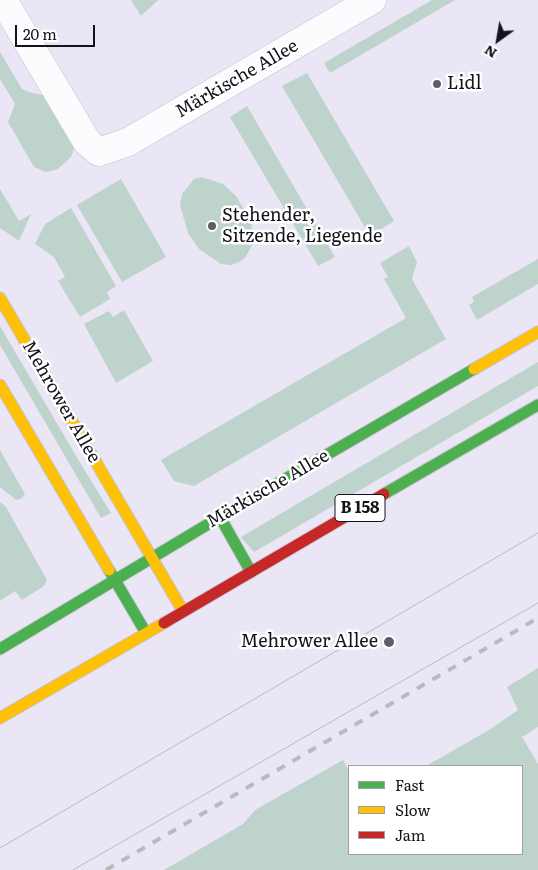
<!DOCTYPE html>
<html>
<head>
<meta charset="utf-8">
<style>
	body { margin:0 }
	#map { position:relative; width:538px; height:870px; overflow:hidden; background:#eae6f5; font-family:Literata,serif }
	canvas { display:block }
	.legend { position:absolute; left:348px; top:765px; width:175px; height:90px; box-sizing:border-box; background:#fff; border:1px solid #a1a0a4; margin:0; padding:6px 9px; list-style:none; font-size:15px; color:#14121b }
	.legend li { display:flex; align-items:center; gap:10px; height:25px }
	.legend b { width:25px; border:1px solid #a1a0a4 }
	.north { position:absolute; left:473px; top:15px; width:50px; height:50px; -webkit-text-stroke:4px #fff; paint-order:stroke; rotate:212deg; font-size:14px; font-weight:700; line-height:20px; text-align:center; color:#14121b }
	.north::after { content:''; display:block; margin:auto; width:18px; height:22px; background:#14121b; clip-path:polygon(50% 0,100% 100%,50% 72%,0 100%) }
	.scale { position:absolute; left:15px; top:25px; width:80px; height:22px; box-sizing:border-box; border:2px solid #14121b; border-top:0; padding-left:6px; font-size:15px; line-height:18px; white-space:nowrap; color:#14121b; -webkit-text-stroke:4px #fff; paint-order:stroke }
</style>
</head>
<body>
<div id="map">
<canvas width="538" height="870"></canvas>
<ul class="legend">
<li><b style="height:6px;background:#4caf50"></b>Fast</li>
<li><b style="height:6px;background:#ffc107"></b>Slow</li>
<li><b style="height:6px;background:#c62828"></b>Jam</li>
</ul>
<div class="north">N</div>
<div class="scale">20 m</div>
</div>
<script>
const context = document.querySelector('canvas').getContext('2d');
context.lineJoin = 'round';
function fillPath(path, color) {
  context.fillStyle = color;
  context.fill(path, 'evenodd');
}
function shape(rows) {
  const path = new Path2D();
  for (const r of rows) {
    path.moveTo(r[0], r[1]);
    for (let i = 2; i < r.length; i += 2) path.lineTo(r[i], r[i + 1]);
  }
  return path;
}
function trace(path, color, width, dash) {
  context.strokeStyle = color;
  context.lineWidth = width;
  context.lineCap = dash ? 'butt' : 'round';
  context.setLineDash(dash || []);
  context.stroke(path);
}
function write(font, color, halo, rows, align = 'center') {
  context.font = font + ' Literata,serif';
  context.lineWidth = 5;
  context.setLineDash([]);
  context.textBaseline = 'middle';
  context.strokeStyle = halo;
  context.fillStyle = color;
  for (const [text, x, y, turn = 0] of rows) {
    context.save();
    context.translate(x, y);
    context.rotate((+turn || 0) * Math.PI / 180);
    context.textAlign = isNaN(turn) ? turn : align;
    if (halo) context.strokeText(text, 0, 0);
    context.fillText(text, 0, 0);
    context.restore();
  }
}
const green = shape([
	[131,0,158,0,141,16],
	[432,0,455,0,330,73,324,63],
	[0,52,22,89,32,93,49,96,72,134,74,148,71,157,58,169,46,172,34,167,8,122,15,104,0,79],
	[307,73,394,221,370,236,282,86],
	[247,106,335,257,318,266,230,117],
	[202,177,223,184,236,196,251,221,254,242,245,258,239,262,231,265,221,264,199,249,188,233,180,205,182,194,194,179],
	[121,179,166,257,122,282,77,205],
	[0,189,19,221,31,214,19,241,0,228],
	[71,208,116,286,107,292,110,299,80,317,58,281,65,277,54,257,35,244,45,224],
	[409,246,417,262,412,279,446,339,194,486,174,481,161,460,406,318,384,279,388,277,380,263],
	[538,259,538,284,477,320,469,305,474,302,472,297],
	[124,310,153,361,116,383,84,324,109,311,113,317],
	[0,326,79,461,111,513,101,518,0,345],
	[538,362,538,386,254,552,241,537],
	[0,450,25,494,21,499,16,500,0,487],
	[0,502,6,507,47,580,44,586,22,600,15,591,0,601],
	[538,668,538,727,522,737,538,764,538,870,164,870,243,824,255,810,343,760,349,771,349,854,522,854,522,766,426,766,489,730,518,710,507,687]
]);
const street = shape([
	[3,0,87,142,99,152,128,142,372,0]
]);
const fast = shape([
	[384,494,538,405],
	[220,517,251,572],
	[109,570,146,633],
	[0,649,220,517,474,369]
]);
const slow = shape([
	[0,298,183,611],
	[474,369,538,332],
	[0,385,109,570],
	[0,718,164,623]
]);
const jam = shape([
	[164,623,384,494]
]);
const tram = shape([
	[0,848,538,533],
	[73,870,538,603]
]);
const rail = shape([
	[106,870,538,618]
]);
const markers = [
	[437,84,5,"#5f5c67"],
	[212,226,5,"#5f5c67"],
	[389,642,6,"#5f5c67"]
];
const shields = [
	[360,508,50]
];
const shieldNames = [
	["B 158",360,508]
];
const streetNames = [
	["Märkische Allee",237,79,-30],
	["Mehrower Allee",61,402,60],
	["Märkische Allee",268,489,-30]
];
const poiNames = [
	["Lidl",447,84],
	["Stehender,",222,216],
	["Sitzende, Liegende",222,237],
	["Mehrower Allee",378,642,"right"]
];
fillPath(green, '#bed3cc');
trace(street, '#c6c3cf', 29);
trace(fast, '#c6c3cf', 13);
trace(slow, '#c6c3cf', 13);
trace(jam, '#c6c3cf', 13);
trace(street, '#fcfbfe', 28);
trace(fast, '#4caf50', 11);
trace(slow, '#ffc107', 11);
trace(jam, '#c62828', 11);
trace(tram, '#bababd', 1);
trace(rail, '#bababd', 4, [9, 9]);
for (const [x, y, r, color] of markers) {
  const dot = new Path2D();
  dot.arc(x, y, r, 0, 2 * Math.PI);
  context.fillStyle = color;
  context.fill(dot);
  trace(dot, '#fff', 2);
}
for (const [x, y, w] of shields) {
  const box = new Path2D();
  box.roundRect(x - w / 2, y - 13.5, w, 27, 4);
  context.fillStyle = '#fff';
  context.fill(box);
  trace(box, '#14121b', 1);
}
write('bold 16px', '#14121b', null, shieldNames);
write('18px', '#14121b', '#fff', streetNames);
write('18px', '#14121b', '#fff', poiNames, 'left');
</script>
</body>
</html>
